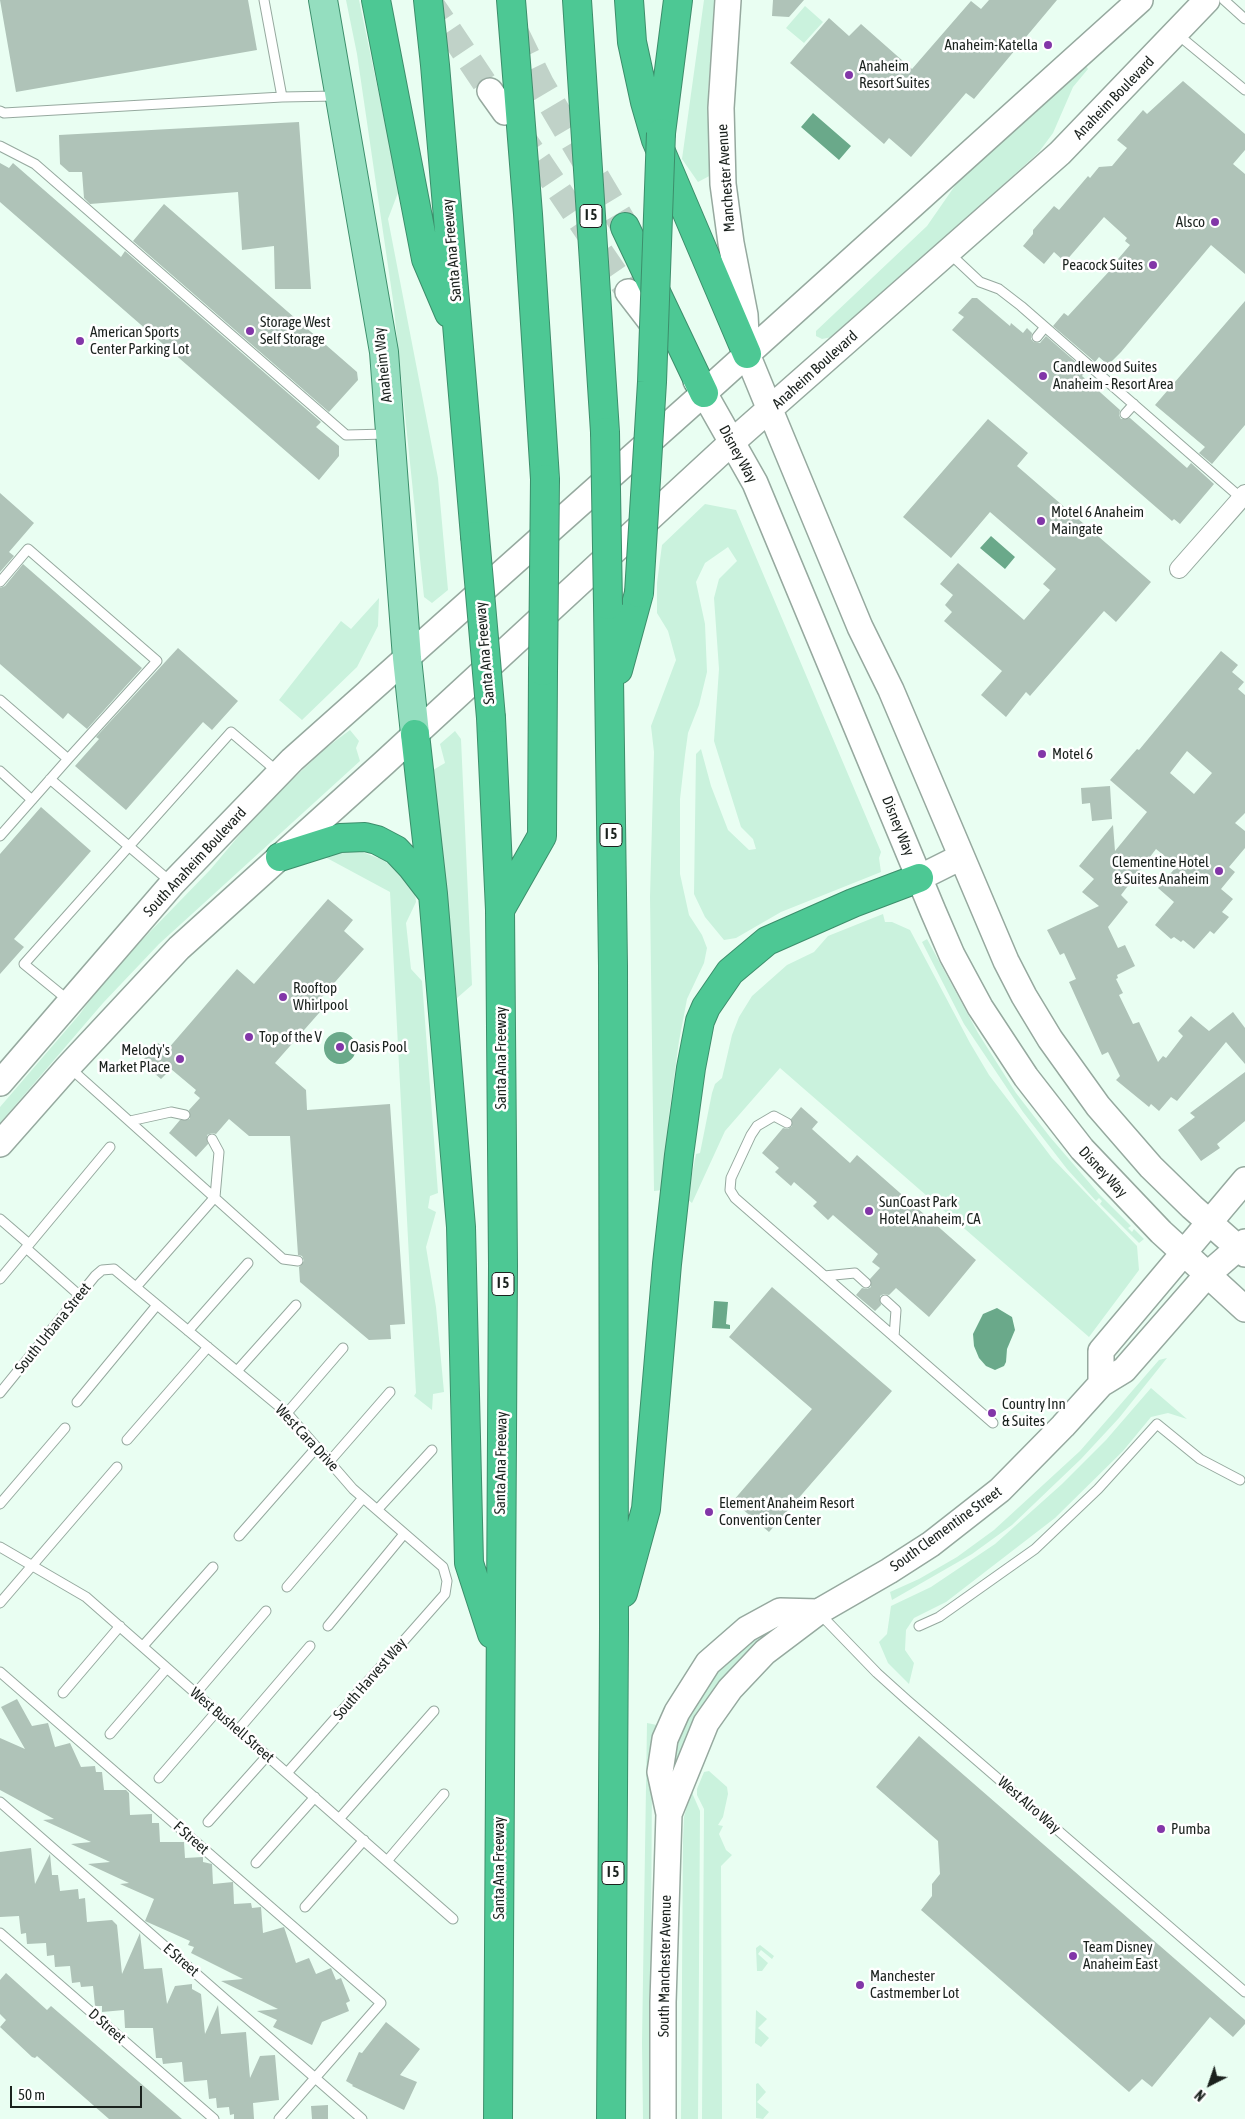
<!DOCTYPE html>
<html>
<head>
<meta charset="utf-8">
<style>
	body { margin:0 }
	#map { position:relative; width:1245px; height:2119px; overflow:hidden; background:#e9fef2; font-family:"Asap Condensed",sans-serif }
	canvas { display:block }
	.north { position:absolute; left:1185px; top:2059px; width:50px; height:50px; -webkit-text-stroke:4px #fff; paint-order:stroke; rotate:221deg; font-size:14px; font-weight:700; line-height:20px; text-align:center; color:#1b221e }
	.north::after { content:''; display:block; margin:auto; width:18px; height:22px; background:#1b221e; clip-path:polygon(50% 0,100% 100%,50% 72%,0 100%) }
	.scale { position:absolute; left:10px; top:2086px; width:132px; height:22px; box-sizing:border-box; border:2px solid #1b221e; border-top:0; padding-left:6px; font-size:15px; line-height:18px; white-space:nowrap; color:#1b221e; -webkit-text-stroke:4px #fff; paint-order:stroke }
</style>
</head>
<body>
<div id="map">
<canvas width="1245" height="2119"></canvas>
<div class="north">N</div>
<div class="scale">50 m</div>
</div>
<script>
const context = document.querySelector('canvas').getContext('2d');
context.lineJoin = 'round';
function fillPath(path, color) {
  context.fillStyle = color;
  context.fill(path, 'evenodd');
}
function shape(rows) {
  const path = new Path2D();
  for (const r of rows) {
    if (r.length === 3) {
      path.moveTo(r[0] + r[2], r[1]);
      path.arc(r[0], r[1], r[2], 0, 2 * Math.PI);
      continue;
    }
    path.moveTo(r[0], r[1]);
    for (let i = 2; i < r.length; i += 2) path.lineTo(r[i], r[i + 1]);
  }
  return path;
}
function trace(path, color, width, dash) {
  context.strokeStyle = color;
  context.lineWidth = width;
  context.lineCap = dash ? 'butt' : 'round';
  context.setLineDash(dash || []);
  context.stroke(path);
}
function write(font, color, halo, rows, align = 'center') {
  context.font = font + ' "Asap Condensed",sans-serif';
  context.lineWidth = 5;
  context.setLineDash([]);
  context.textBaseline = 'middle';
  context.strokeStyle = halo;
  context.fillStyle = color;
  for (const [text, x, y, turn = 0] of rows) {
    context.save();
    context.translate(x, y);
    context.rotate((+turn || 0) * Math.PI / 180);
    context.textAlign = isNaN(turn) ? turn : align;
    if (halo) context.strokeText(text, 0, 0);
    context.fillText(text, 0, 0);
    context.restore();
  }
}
const green = shape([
	[346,0,359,0,399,190,388,219,438,478,448,590,432,603,424,597,393,300,357,54],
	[704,0,715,0,708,91,709,141,715,173,698,182,682,159],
	[805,6,823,22,804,43,786,28],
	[1085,64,1088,69,1073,87,1053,133,1039,152,837,336,822,339,816,336,816,331,927,226,961,177],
	[705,504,736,510,881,852,879,858,881,872,781,912,736,938,724,940,705,917,694,894,696,754,701,749,711,786,728,830,749,850,756,849,753,839,741,827,714,741,719,669,714,598,719,579,737,561,728,547,705,563,696,582,705,624,707,672,699,705,688,733,685,755,680,799,680,874,689,915,702,935,707,948,704,963,687,999,679,1041,669,1115,664,1190,654,1191,650,897,654,752,651,726,676,660,668,631,657,613,657,583,662,545],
	[379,598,378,626,357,667,302,720,279,700,341,621,351,629],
	[350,730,359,741,356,748,360,761,159,944,103,1003,0,1123,0,1107,79,1015,110,973,210,870,263,807,326,748],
	[455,731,461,739,472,985,457,998,433,770,445,763,440,744],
	[352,848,378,858,382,849,414,883,416,902,406,923,411,969,422,981,438,1193,430,1196,428,1208,436,1212,426,1247,436,1307,444,1392,433,1394,432,1410,414,1396,416,1393,390,892,325,857],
	[883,914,885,922,892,922,910,930,970,1043,989,1075,1018,1113,1052,1158,1137,1246,1139,1270,1089,1337,780,1068,725,1131,692,1203,687,1199,696,1154,700,1153,712,1093,715,1084,722,1078,732,1035,739,1017,752,996,787,965,814,952,828,936],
	[927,939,978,1033,1016,1093,1050,1137,1099,1194,1131,1226,1128,1228,1132,1232,1134,1229,1144,1239,1139,1243,1100,1204,1102,1201,1099,1198,1096,1201,1067,1169,1023,1112,964,1024,922,942],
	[1167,1358,1119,1418,1081,1459,1012,1525,972,1554,892,1600,890,1592,919,1579,957,1557,994,1530,1080,1451,1159,1360],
	[1151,1388,1187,1419,1168,1413,1151,1417,1123,1451,1055,1518,946,1602,914,1618,906,1630,905,1650,914,1663,909,1684,888,1663,879,1642,887,1634,891,1606,931,1587,995,1544,1062,1484,1106,1440],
	[778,1628,670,1783,678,1739,688,1711,714,1672,757,1636],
	[647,1723,662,1726,652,1777,650,2119,643,2119,642,2043],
	[709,1771,727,1787,728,1794,723,1817,718,1825,723,1826,719,1834,726,1850,732,1855,721,1866,722,2119,702,2119,704,1809,697,1795,697,1789,704,1772],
	[692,1786,693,1795,700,1811,698,2119,681,2119,683,1841,684,1817],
	[760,1945,774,1956,772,1959,761,1950,758,1954,768,1963,762,1971,757,1971,756,1948],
	[756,2010,767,2019,758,2028,769,2038,761,2047,755,2043],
	[758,2083,766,2092,757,2102,769,2112,763,2119,756,2118,756,2084]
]);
const water = shape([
	[813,113,851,146,839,160,801,127],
	[991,536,1015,557,1005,569,980,548],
	[340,1048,16],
	[714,1301,728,1302,726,1324,730,1325,730,1329,712,1328],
	[997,1308,1012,1317,1015,1330,1007,1349,1006,1362,1004,1366,995,1370,986,1366,979,1358,974,1346,973,1334,983,1314]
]);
const building = shape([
	[0,0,248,0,257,50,16,92],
	[773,0,804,0,789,17,772,16],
	[989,0,1057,0,974,99,966,93,911,157,889,138,884,144,790,63,829,18,849,36,861,24,912,69,971,1,981,9],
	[1183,81,1245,134,1245,150,1233,164,1245,174,1245,274,1211,245,1121,352,1108,365,1099,357,1095,362,1053,326,1064,313,1068,316,1114,266,1113,265,1130,245,1125,241,1127,238,1104,217,1065,262,1054,252,1044,264,1023,246,1033,234,1033,230,1054,206,1059,210,1088,176,1090,178,1099,167,1112,166,1127,148,1117,140,1143,110,1147,114],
	[299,122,311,289,275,289,274,246,242,250,238,192,90,204,84,198,82,172,69,172,60,164,59,135],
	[0,163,9,168,13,163,121,257,125,251,321,422,316,427,339,446,339,456,319,480,0,202],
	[164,204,357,372,358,380,329,412,133,241],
	[972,298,977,298,1010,326,1011,323,1023,333,1027,328,1032,333,1031,339,1034,342,1040,343,1046,336,1086,371,1082,376,1120,410,1119,415,1121,419,1130,418,1187,468,1191,463,1214,484,1180,524,1174,519,1172,521,952,330,964,317,958,313],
	[1245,301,1245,425,1212,464,1199,453,1205,447,1155,405],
	[988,419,1028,453,1017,466,1151,582,1116,622,1104,611,1030,696,1026,692,1006,717,981,695,1002,671,944,621,952,612,945,605,953,595,940,584,958,563,1024,620,1050,590,1043,584,1056,569,990,512,951,558,903,517],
	[0,493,34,523,9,552,14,556,0,572],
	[23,564,142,668,87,729,68,713,63,719,0,664,0,588,5,586],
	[178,648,238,701,212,730,203,722,126,810,75,766,99,739,96,737],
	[1221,651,1238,665,1232,672,1244,682,1238,689,1245,695,1245,813,1235,823,1245,831,1245,848,1229,867,1235,872,1221,889,1233,899,1222,912,1229,917,1214,934,1210,931,1194,949,1183,940,1181,942,1174,937,1171,939,1155,925,1174,902,1158,888,1177,866,1156,849,1121,895,1128,902,1108,927,1118,948,1125,945,1135,966,1117,975,1118,978,1116,979,1123,993,1119,995,1133,1024,1139,1022,1158,1062,1163,1056,1166,1058,1183,1036,1178,1031,1191,1016,1209,1031,1233,1012,1245,1028,1245,1064,1226,1042,1177,1101,1171,1097,1159,1111,1151,1104,1149,1107,1116,1080,1120,1076,1108,1052,1102,1055,1069,982,1076,979,1064,953,1060,955,1047,930,1099,906,1082,892,1094,879,1079,866,1113,825,1115,851,1147,812,1110,780,1137,749,1139,750],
	[1187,751,1212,773,1194,794,1170,773],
	[1110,786,1112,819,1092,821,1090,803,1082,804,1081,788],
	[41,807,91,851,14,939,24,947,0,974,0,854],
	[328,899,353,920,344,931,364,949,321,998,327,1004,275,1063,306,1090,307,1110,390,1104,405,1324,390,1325,391,1339,369,1340,300,1282,299,1267,304,1261,302,1256,298,1255,290,1136,249,1136,229,1119,216,1134,212,1133,207,1135,208,1144,196,1157,169,1133,180,1120,190,1119,189,1110,200,1098,194,1093,196,1090,171,1069,161,1079,141,1062,158,1043,167,1050,237,969,254,984],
	[1245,1072,1245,1121,1217,1144,1220,1148,1201,1161,1178,1130,1195,1117,1190,1113],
	[801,1107,818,1122,812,1129,850,1163,857,1155,976,1260,929,1317,896,1288,889,1295,884,1294,880,1296,881,1305,875,1311,856,1295,862,1288,867,1289,871,1287,870,1279,880,1268,872,1262,878,1254,833,1215,828,1220,813,1206,817,1202,794,1182,791,1186,775,1172,779,1168,762,1153,783,1128,788,1129,792,1126,791,1119],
	[772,1287,892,1391,769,1532,733,1501,812,1409,729,1337],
	[17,1699,32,1726,48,1723,55,1747,70,1743,81,1767,95,1766,96,1772,102,1772,104,1790,126,1790,129,1793,130,1815,152,1814,152,1823,159,1823,160,1842,184,1842,185,1858,203,1857,203,1862,212,1864,213,1884,233,1882,234,1904,251,1903,252,1908,261,1907,263,1933,284,1927,296,1963,309,1958,316,1974,331,1968,336,1980,341,1978,350,2001,346,2003,349,2011,322,2022,312,2045,273,2027,277,2020,257,2011,278,2009,221,1981,243,1979,191,1953,194,1947,188,1945,190,1941,145,1921,154,1899,120,1884,129,1883,88,1864,110,1862,71,1844,91,1842,43,1820,54,1819,0,1790,0,1738,25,1749,1,1707],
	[919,1736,1245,2020,1245,2024,1233,2037,1210,2017,1152,2087,1142,2079,1129,2092,921,1910,932,1896,932,1884,940,1874,938,1841,876,1787],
	[31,1848,35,1884,50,1854,52,1875,58,1875,60,1891,78,1889,79,1899,85,1898,87,1922,112,1920,117,1925,122,1974,140,1933,144,1969,162,1968,167,2004,175,1986,192,1984,192,1989,201,1994,205,2034,218,2005,221,2034,246,2032,250,2078,260,2056,275,2055,279,2100,253,2103,254,2119,234,2119,234,2114,230,2115,229,2107,217,2108,216,2098,209,2099,207,2080,184,2082,182,2062,163,2064,162,2058,156,2058,153,2028,125,2028,124,2010,102,2012,102,2006,95,2006,93,1986,81,1987,80,1982,72,1983,70,1966,55,1967,54,1955,47,1956,46,1943,27,1944,26,1933,21,1934,19,1916,0,1917,0,1852],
	[6,1973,47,2010,51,2006,182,2119,109,2119,37,2056,35,2058,32,2057,0,2027,6,2020,0,2014,0,1980],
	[386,2022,420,2049,400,2075,417,2082,404,2110,352,2086,353,2085,346,2081,359,2052,362,2053],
	[328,2105,328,2119,312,2119,311,2106]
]);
const secondaryTunnel = shape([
	[429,0,490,91],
	[518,130,628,292]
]);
const highwayTunnel = shape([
	[514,31,540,84,625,227]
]);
const lane = shape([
	[264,0,282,97],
	[1224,0,1245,19],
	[1177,34,1245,90],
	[0,111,4,113,282,97,336,96],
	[0,146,35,164,346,435,387,434],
	[948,252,980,282,999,289,1021,306,1241,498],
	[1037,337,1045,327],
	[1125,414,1134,404],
	[0,582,28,549,157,661,68,759],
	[0,700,68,759,0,836],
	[0,771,32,800],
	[50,779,172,883],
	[68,1000,24,964,231,732,278,772],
	[70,1068,283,1259,298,1261],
	[130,1121,171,1112,185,1115],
	[787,1123,774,1116,757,1126,751,1135,731,1178,730,1190,735,1198,993,1423],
	[0,1219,29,1244],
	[26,1248,110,1147],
	[824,1276,855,1273,866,1283],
	[0,1279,26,1248,79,1295],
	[136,1287,215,1197,219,1152,212,1139],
	[885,1300,896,1310,894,1337],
	[188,1331,248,1263],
	[237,1371,296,1305],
	[0,1393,95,1276,102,1270,114,1269,287,1413,353,1489,443,1567,447,1581,445,1594,287,1773],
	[77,1402,157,1305],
	[287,1413,343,1348],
	[127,1440,208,1347],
	[329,1462,390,1392],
	[0,1504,65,1428],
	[377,1510,432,1450],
	[239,1536,317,1447],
	[0,1547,86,1597,453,1919],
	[287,1587,363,1498],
	[0,1603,117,1467],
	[820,1614,877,1673,907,1700,1245,1992],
	[328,1626,404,1534],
	[919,1626,939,1617,1035,1549,1098,1489,1157,1424,1200,1459,1240,1480],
	[143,1646,213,1567],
	[0,1672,381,2003,279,2119],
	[63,1693,120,1626],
	[196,1693,266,1611],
	[238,1730,310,1646],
	[110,1734,167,1668],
	[159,1778,217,1711],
	[0,1802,362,2119],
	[339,1819,434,1711],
	[208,1822,267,1756],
	[387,1861,444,1794],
	[256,1863,315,1797],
	[305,1907,364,1840],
	[0,1933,214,2119]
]);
const street = shape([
	[1179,569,1245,494]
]);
const secondary = shape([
	[728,0,721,108,723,184,731,243,745,315,747,354,770,410,860,627,891,690,1006,961,1024,996,1050,1039,1098,1106,1151,1167,1192,1207,1245,1254],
	[490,91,505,112],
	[628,292,661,335],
	[696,381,704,393,755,483,933,911,952,955,980,1007,1026,1077,1082,1149,1161,1232,1245,1309],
	[919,878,961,857],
	[0,1083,172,884,292,760,704,393,1140,0],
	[0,1144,68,1067,179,948,384,763,731,443,1060,153,1207,0],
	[1101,1384,1101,1351,1245,1180],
	[669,1814,706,1723,730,1689,765,1652,818,1612,889,1571,931,1544,1000,1490,1063,1426,1101,1384,1124,1370,1207,1275,1245,1242],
	[663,2119,663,2002,669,1814,660,1772,665,1739,677,1712,708,1663,747,1629,780,1611,818,1612]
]);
const primary = shape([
	[323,0,384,352,407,658,415,734]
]);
const highway = shape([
	[376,0,426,259,449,313],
	[428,0,435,65,475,536],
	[511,0,528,214,545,479],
	[577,0,605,432],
	[629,0,632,42,645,102,656,140,747,354],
	[661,133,678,0],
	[625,227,704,393],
	[608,605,613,966,614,1627,611,2119],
	[618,670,639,593],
	[491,718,500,910,503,1266,498,2119],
	[415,734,433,894,461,1227,469,1563,492,1634],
	[280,857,340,838,365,837,377,840,396,850,412,867,432,893],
	[500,910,542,836,543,671],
	[623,1593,646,1509,667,1264,679,1155,691,1068,700,1021,706,1007,730,972,767,941,853,903,919,878]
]);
const highwayBridge = shape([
	[605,432,608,605],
	[475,536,491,718],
	[639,593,652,382,661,133],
	[543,671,545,479]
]);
const markers = [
	[1048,45,5,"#8236a8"],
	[849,75,5,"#8236a8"],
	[1215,222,5,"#8236a8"],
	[1153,265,5,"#8236a8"],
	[250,331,5,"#8236a8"],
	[80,341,5,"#8236a8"],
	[1043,376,5,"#8236a8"],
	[1041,521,5,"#8236a8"],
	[1042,754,5,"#8236a8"],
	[1219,871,5,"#8236a8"],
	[283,997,5,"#8236a8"],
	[249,1037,5,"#8236a8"],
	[340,1047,5,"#8236a8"],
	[180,1059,5,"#8236a8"],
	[869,1211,5,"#8236a8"],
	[992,1413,5,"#8236a8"],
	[709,1512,5,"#8236a8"],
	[1161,1829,5,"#8236a8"],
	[1073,1956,5,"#8236a8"],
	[860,1985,5,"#8236a8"]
];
const shields = [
	[591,216,22],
	[611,835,22],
	[503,1284,22],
	[613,1873,22]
];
const shieldNames = [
	["I 5",591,216],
	["I 5",611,835],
	["I 5",503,1284],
	["I 5",613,1873]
];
const poiNames = [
	["Anaheim-Katella",1038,45,"right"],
	["Anaheim",859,66],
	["Resort Suites",859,83],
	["Alsco",1205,222,"right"],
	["Peacock Suites",1143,265,"right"],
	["Storage West",260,322],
	["Self Storage",260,339],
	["American Sports",90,332],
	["Center Parking Lot",90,349],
	["Candlewood Suites",1053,367],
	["Anaheim - Resort Area",1053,384],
	["Motel 6 Anaheim",1051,512],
	["Maingate",1051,529],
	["Motel 6",1052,754],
	["Clementine Hotel",1209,862,"right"],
	["& Suites Anaheim",1209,879,"right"],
	["Rooftop",293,988],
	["Whirlpool",293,1005],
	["Top of the V",259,1037],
	["Oasis Pool",350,1047],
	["Melody's",170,1050,"right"],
	["Market Place",170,1067,"right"],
	["SunCoast Park",879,1202],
	["Hotel Anaheim, CA",879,1219],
	["Country Inn",1002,1404],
	["& Suites",1002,1421],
	["Element Anaheim Resort",719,1503],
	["Convention Center",719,1520],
	["Pumba",1171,1829],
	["Team Disney",1083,1947],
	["Anaheim East",1083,1964],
	["Manchester",870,1976],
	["Castmember Lot",870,1993]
];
const streetNames = [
	["Anaheim Boulevard",1114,98,-46],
	["Manchester Avenue",726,178,-94],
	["Santa Ana Freeway",452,250,-95],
	["Anaheim Way",383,365,-96],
	["Anaheim Boulevard",815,370,-42],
	["Disney Way",738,454,61],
	["Santa Ana Freeway",485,653,-95],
	["Disney Way",898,826,68],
	["South Anaheim Boulevard",195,862,-47],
	["Santa Ana Freeway",501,1058,-90],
	["Disney Way",1103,1172,47],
	["South Urbana Street",53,1328,-51],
	["West Cara Drive",307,1438,47],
	["Santa Ana Freeway",501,1463,-89],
	["South Clementine Street",946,1529,-36],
	["South Harvest Way",370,1679,-49],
	["West Bushell Street",232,1725,41],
	["West Alro Way",1029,1805,41],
	["F Street",191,1838,41],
	["Santa Ana Freeway",499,1868,-90],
	["E Street",181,1960,41],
	["South Manchester Avenue",665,1966,-89],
	["D Street",107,2026,41]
];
fillPath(green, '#caf2dd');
fillPath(water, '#6aa98a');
fillPath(building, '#afc3b8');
trace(secondaryTunnel, '#c0d2c8', 25, [25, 12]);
trace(highwayTunnel, '#c0d2c8', 28, [28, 14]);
trace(lane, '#96a99f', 11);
trace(street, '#96a99f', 20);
trace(secondary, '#96a99f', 28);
trace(primary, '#3c8e6b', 30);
trace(highway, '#3c8e6b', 30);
trace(lane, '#fff', 9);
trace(street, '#fff', 18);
trace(secondary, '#fff', 25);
trace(primary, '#94debf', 28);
trace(highway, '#4dc894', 28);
trace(highwayBridge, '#3c8e6b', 30, []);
trace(highwayBridge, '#4dc894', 28);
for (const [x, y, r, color] of markers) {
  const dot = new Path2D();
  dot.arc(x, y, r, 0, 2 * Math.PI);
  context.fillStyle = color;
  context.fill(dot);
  trace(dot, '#fff', 2);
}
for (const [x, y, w] of shields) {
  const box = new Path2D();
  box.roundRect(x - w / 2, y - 11.5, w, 23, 4);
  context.fillStyle = '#fff';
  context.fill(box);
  trace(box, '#1b221e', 1);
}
write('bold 14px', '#1b221e', null, shieldNames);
write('15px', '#1b221e', '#fff', poiNames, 'left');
write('15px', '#1b221e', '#fff', streetNames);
</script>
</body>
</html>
